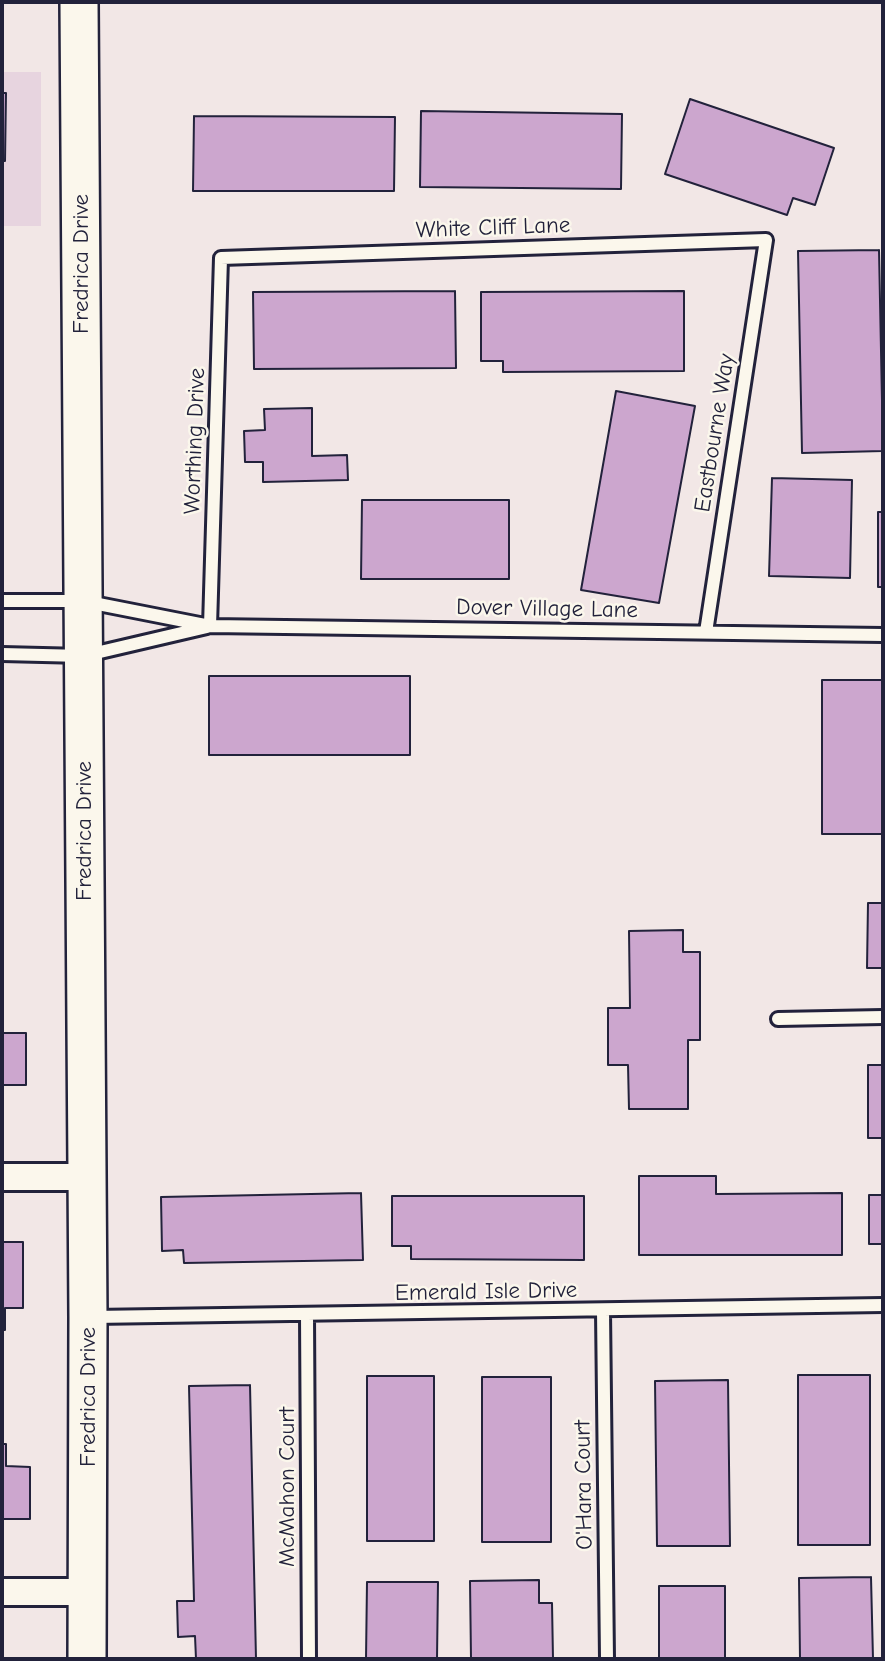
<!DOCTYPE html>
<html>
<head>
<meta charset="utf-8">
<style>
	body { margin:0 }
	#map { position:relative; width:885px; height:1661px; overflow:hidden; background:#f2e7e6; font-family:"Comic Neue",sans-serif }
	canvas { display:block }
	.frame { position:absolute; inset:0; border:4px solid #22223b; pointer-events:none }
</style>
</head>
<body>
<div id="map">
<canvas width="885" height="1661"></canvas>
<div class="frame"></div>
</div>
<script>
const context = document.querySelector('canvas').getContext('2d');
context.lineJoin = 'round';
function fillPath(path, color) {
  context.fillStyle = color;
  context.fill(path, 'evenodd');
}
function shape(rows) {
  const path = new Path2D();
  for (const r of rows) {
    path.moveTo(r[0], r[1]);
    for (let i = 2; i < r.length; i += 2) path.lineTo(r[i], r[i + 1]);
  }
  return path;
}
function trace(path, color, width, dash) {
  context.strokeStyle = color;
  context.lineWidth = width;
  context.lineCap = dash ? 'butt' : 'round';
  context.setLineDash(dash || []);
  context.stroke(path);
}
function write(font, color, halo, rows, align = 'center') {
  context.font = font + ' "Comic Neue",sans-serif';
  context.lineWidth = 5;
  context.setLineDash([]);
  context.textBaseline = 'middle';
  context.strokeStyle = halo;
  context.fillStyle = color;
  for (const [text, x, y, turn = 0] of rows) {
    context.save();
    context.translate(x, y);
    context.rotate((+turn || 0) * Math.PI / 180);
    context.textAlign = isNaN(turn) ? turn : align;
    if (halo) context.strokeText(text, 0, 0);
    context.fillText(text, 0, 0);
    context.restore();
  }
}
const built = shape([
	[2,72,41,72,41,226,2,226]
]);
const building = shape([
	[2,93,6,93,5,161,2,161,2,93],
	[690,99,834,148,815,205,793,198,787,215,665,174,690,99],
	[421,111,622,114,621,189,420,187,421,111],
	[194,116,395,117,394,191,193,191,194,116],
	[879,250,883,451,802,453,798,251,879,250],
	[455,291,456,368,254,369,253,292,455,291],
	[684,291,684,371,503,372,503,361,481,361,481,292,684,291],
	[616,391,695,406,659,603,581,590,616,391],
	[312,408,312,456,347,455,348,480,263,482,263,462,245,462,244,431,265,430,264,409,312,408],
	[772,478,852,480,850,578,769,576,772,478],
	[362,500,509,500,509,579,361,579,362,500],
	[878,512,883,512,883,587,878,587,878,512],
	[209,676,410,676,410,755,209,755,209,676],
	[822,680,883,680,883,834,822,834,822,680],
	[868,903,883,903,883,968,867,968,868,903],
	[683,930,683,952,700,952,700,1040,688,1040,688,1109,629,1109,628,1065,608,1065,608,1008,630,1008,629,931,683,930],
	[2,1033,26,1033,26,1085,2,1085,2,1033],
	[868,1065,883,1065,883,1138,868,1138,868,1065],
	[639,1176,716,1176,716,1194,842,1193,842,1255,639,1255,639,1176],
	[361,1193,363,1260,184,1263,183,1250,162,1251,161,1197,361,1193],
	[869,1195,883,1195,883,1244,869,1244,869,1195],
	[392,1196,584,1196,584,1260,411,1259,411,1246,392,1246,392,1196],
	[2,1242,23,1242,23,1308,5,1308,5,1330,2,1330,2,1242],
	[798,1375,870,1375,870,1545,798,1545,798,1375],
	[367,1376,434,1376,434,1541,367,1541,367,1376],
	[482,1377,551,1377,551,1542,482,1542,482,1377],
	[728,1380,730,1546,657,1546,655,1381,728,1380],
	[250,1385,256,1659,196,1659,195,1636,178,1637,177,1601,194,1601,189,1386,250,1385],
	[2,1444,6,1444,6,1466,30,1467,30,1519,2,1519,2,1444],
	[871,1577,873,1659,800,1659,799,1578,871,1577],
	[539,1580,539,1603,552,1603,553,1659,471,1659,470,1581,539,1580],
	[367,1582,438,1582,437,1659,366,1659,367,1582],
	[659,1586,725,1586,725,1659,659,1659,659,1586]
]);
const lane = shape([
	[2,601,83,601,210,626,883,635],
	[210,626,221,258,766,240,706,632],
	[2,654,83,656,207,627],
	[778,1019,883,1017],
	[603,1311,607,1659],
	[307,1315,309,1659],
	[93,1317,883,1305]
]);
const street = shape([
	[2,1177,87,1177],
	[2,1592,88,1592]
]);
const secondary = shape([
	[79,2,88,1317,87,1659]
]);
const streetNames = [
	["White Cliff Lane",493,228,-2],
	["Fredrica Drive",81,264,-90],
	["Eastbourne Way",715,433,-81],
	["Worthing Drive",195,441,-88],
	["Dover Village Lane",547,609,1],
	["Fredrica Drive",84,831,-90],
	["Emerald Isle Drive",486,1292,-1],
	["Fredrica Drive",88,1397,-90],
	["O'Hara Court",584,1485,-91],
	["McMahon Court",287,1487,-90]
];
fillPath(built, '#e7d4df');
fillPath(building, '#cca6ce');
trace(building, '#22223b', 2);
trace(lane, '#22223b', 18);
trace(street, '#22223b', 32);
trace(secondary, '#22223b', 42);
trace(lane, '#fbf7ec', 12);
trace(street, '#fbf7ec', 26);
trace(secondary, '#fbf7ec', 37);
write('23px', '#22223b', '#fbf7ec', streetNames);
</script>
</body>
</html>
